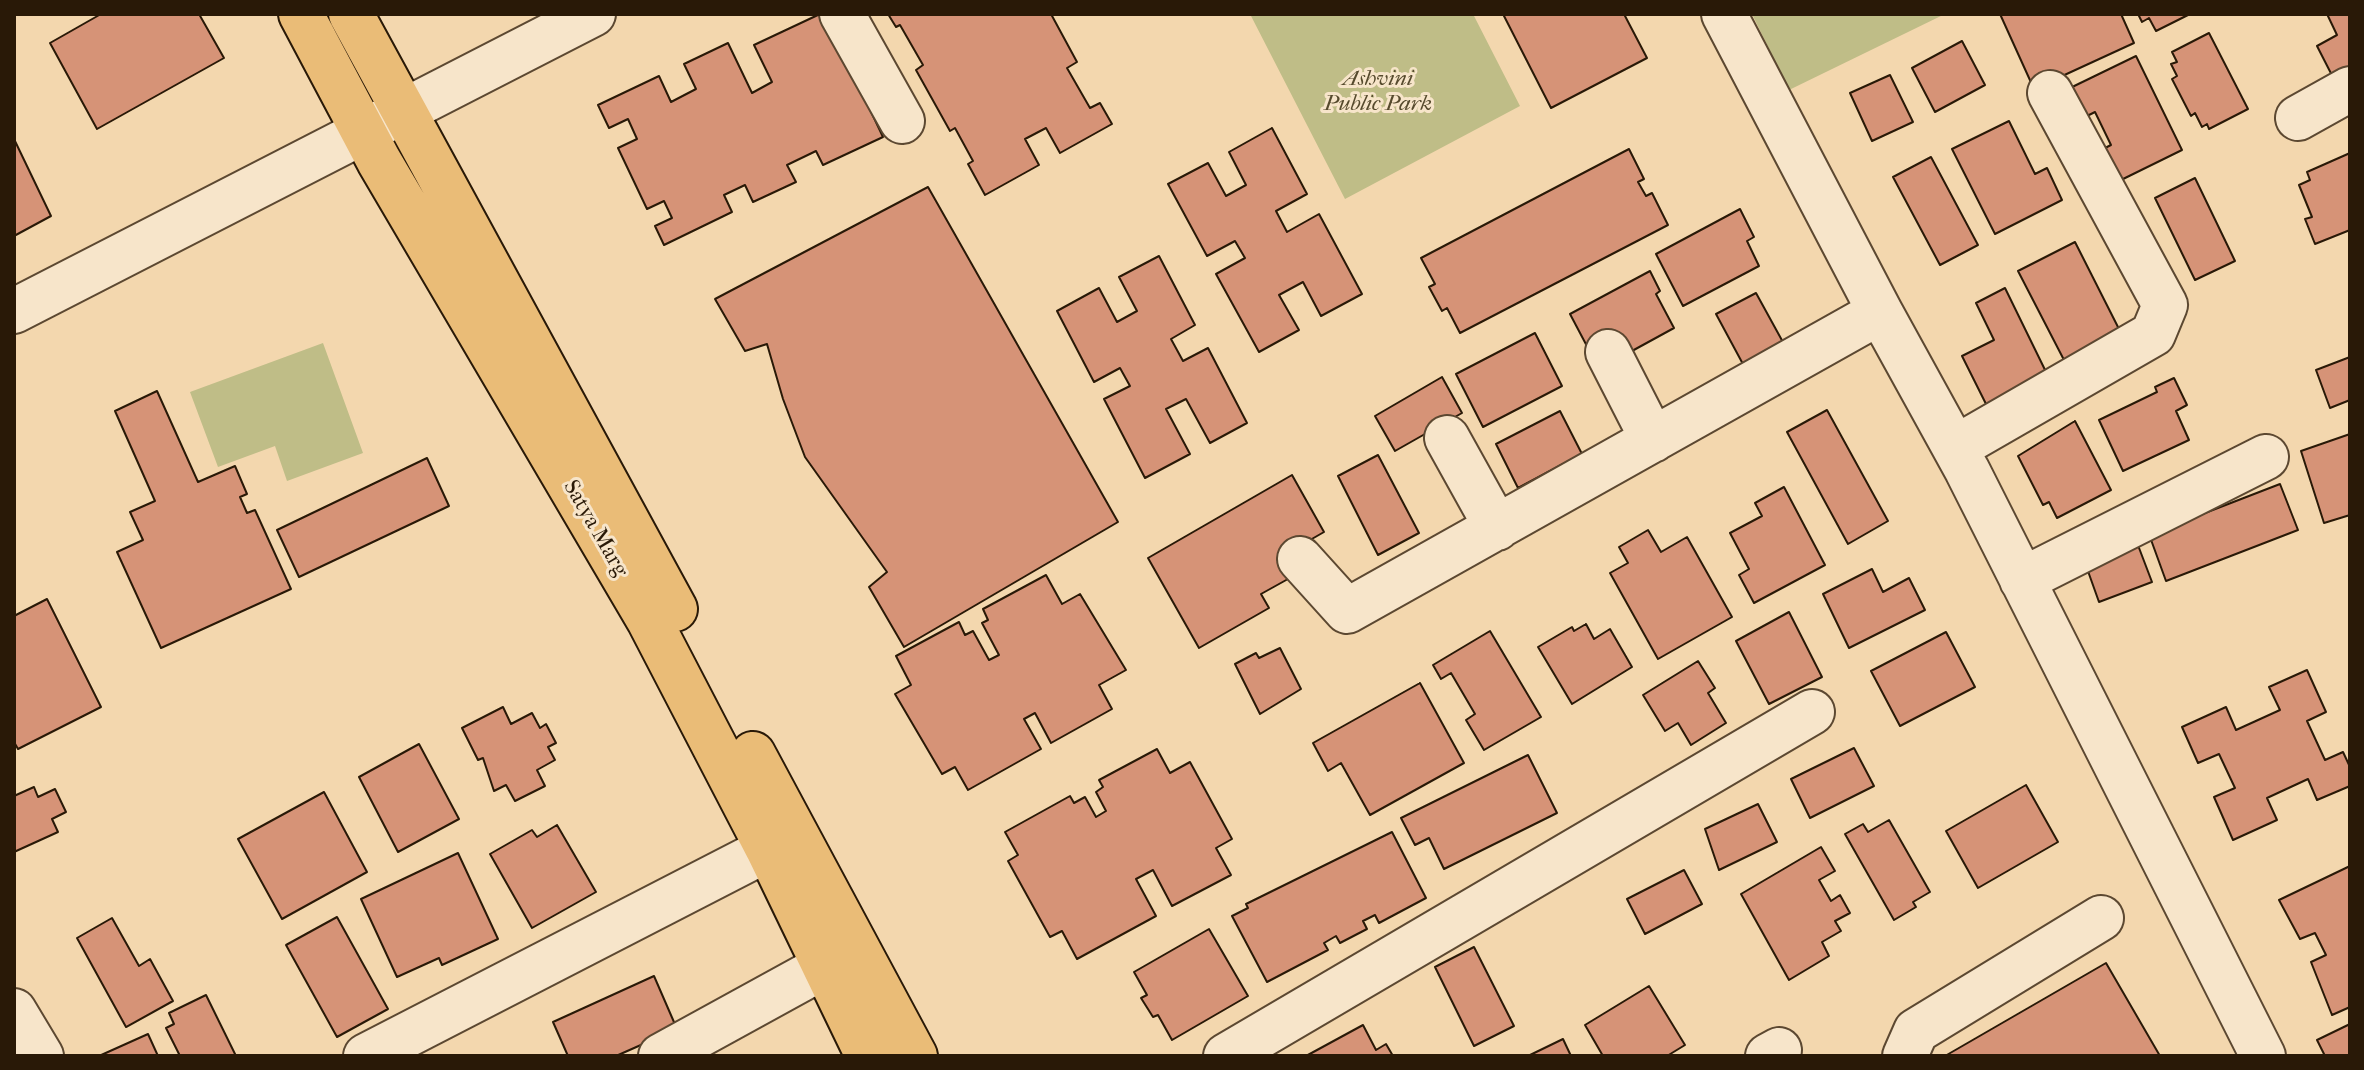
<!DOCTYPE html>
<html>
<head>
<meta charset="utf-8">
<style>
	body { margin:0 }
	#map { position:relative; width:2364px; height:1070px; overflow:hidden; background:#f3d7ae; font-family:"IM FELL French Canon",serif }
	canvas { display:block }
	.frame { position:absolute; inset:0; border:16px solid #291907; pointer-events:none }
</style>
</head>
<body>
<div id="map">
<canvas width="2364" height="1070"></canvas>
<div class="frame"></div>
</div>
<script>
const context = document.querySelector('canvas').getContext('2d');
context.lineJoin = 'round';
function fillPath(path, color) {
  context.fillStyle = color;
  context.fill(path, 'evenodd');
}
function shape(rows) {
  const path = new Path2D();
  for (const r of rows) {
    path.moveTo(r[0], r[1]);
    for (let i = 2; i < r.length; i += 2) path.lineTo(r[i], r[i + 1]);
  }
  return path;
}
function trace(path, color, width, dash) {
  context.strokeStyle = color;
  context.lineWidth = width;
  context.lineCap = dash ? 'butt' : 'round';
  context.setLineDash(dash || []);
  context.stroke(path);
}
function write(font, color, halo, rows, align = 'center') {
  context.font = font + ' "IM FELL French Canon",serif';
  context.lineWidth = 6;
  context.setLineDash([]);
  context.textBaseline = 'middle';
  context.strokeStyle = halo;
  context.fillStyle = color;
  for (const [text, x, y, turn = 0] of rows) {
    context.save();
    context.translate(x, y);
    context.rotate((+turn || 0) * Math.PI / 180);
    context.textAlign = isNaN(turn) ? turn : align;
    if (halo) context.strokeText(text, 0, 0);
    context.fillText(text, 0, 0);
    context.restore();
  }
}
const green = shape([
	[1250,14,1473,14,1520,106,1345,199],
	[1752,14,1945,14,1789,90],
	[323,343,363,453,287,481,275,446,218,467,190,392]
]);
const building = shape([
	[101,14,199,14,224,58,97,129,50,43,101,14],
	[820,14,825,14,883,137,823,165,816,151,787,165,796,182,753,202,745,185,724,195,732,212,664,245,655,226,672,218,664,201,647,209,618,148,637,139,628,119,609,128,598,105,659,76,671,102,696,89,684,64,728,43,752,93,772,82,754,45,820,14],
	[888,14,1051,14,1077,62,1067,68,1090,108,1100,103,1112,124,1060,153,1046,128,1025,139,1039,165,985,195,968,164,973,161,955,128,950,131,916,70,923,65,900,25,896,27,888,14],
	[1503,14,1624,14,1647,58,1551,108,1503,14],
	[2000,14,2121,14,2134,43,2034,89,2000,14],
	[2138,14,2190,14,2156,31,2149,18,2142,22,2138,14],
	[2327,14,2350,14,2350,86,2340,91,2317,46,2337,35,2327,14],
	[2209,33,2248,109,2209,129,2207,124,2202,127,2195,113,2191,116,2172,79,2177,76,2171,64,2177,62,2172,52,2209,33],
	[1962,41,1985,85,1935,112,1912,68,1962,41],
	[2136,56,2182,150,2119,181,2103,149,2111,145,2095,112,2081,119,2066,90,2136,56],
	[1890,75,1913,122,1872,141,1850,93,1890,75],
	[2009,121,2035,174,2047,168,2062,200,1995,234,1952,149,2009,121],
	[1272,128,1307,194,1276,211,1287,232,1319,214,1362,294,1321,316,1303,282,1279,295,1299,330,1259,352,1216,274,1245,258,1235,241,1207,256,1168,184,1208,163,1226,196,1246,185,1229,152,1272,128],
	[14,139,51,216,14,236,14,139],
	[1629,149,1644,179,1638,182,1646,196,1652,193,1668,225,1460,333,1447,308,1442,311,1429,287,1435,284,1421,258,1629,149],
	[2350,153,2350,230,2315,244,2305,219,2312,217,2299,185,2310,180,2307,172,2350,153],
	[1931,157,1978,245,1940,265,1893,177,1931,157],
	[2195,178,2235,261,2195,280,2155,198,2195,178],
	[928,187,1118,522,904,647,869,587,887,572,805,457,783,399,767,344,745,351,715,299,928,187],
	[1740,209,1754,237,1747,241,1759,266,1683,306,1656,254,1740,209],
	[2075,242,2120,331,2064,360,2018,271,2075,242],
	[1159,256,1195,325,1171,339,1183,361,1208,348,1247,423,1210,443,1186,399,1166,409,1190,454,1145,478,1104,399,1130,386,1120,368,1094,382,1057,311,1099,288,1117,322,1137,311,1119,277,1159,256],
	[1650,271,1660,291,1656,294,1674,328,1621,357,1589,350,1570,314,1650,271],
	[2005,288,2048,376,1987,406,1962,356,1994,340,1976,303,2005,288],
	[1756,293,1784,344,1744,366,1716,314,1756,293],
	[1535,333,1562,386,1483,427,1456,374,1535,333],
	[2350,357,2350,400,2330,408,2316,370,2350,357],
	[1442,377,1462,413,1395,451,1375,416,1442,377],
	[2174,378,2187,405,2176,411,2189,440,2123,471,2099,420,2157,392,2155,387,2174,378],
	[157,391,198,482,235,466,247,494,240,497,247,513,255,510,291,589,161,648,117,552,143,540,130,512,155,501,115,411,157,391],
	[1827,410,1888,521,1848,544,1787,432,1827,410],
	[1560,411,1582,454,1518,488,1496,444,1560,411],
	[2075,421,2111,490,2057,518,2049,502,2043,505,2018,456,2075,421],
	[2350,434,2350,515,2324,523,2301,451,2350,434],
	[1378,455,1419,533,1378,555,1338,476,1378,455],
	[427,458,449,506,299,577,277,530,427,458],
	[1292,475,1324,532,1277,559,1288,579,1261,594,1269,608,1199,648,1148,558,1292,475],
	[2280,484,2298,530,2166,581,2146,526,2192,518,2280,484],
	[1784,487,1825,565,1754,603,1739,575,1749,569,1730,533,1762,516,1755,503,1784,487],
	[1648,530,1661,552,1687,537,1732,617,1658,659,1610,573,1628,563,1619,547,1648,530],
	[2136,540,2152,582,2099,602,2084,560,2136,540],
	[1872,569,1883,592,1909,578,1925,610,1849,648,1823,594,1872,569],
	[1046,575,1062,604,1080,594,1126,670,1099,685,1112,709,1051,743,1035,713,1024,719,1041,749,968,790,955,767,942,774,895,694,911,685,896,656,959,622,965,635,973,631,989,660,999,655,982,623,988,620,983,609,1046,575],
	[47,599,101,707,18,749,14,742,14,616,47,599],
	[1789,612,1822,677,1769,704,1736,641,1789,612],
	[1586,624,1594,639,1610,629,1632,667,1572,704,1538,647,1572,627,1574,631,1586,624],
	[1490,631,1541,717,1484,750,1466,720,1475,714,1451,673,1441,679,1433,665,1490,631],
	[1946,632,1975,687,1900,726,1871,671,1946,632],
	[1280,648,1301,689,1260,714,1235,664,1256,653,1259,658,1280,648],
	[1698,661,1715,688,1708,693,1726,723,1691,745,1678,723,1665,731,1643,695,1698,661],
	[2307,670,2326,712,2307,721,2325,760,2343,752,2350,767,2350,786,2317,800,2308,779,2267,798,2277,820,2233,840,2214,797,2235,788,2219,754,2198,763,2182,727,2226,707,2236,730,2280,710,2269,687,2307,670],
	[1420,683,1464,763,1370,815,1341,763,1328,771,1313,743,1420,683],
	[503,707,511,724,532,713,540,728,546,724,556,743,548,747,555,760,537,770,545,786,515,801,506,785,494,791,483,758,478,760,462,728,503,707],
	[419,744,459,819,398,852,359,777,419,744],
	[1854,748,1874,786,1810,818,1791,779,1854,748],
	[1157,749,1170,773,1190,762,1232,839,1216,848,1231,875,1172,906,1153,870,1136,879,1156,916,1077,959,1062,931,1050,937,1008,861,1018,855,1005,832,1070,796,1074,803,1085,797,1096,817,1106,811,1096,792,1103,787,1099,780,1157,749],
	[1528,755,1557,813,1444,869,1429,838,1415,845,1401,818,1528,755],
	[2026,785,2058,842,1978,888,1946,831,2026,785],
	[34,787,38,797,55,789,66,812,52,819,58,832,14,852,14,796,34,787],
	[324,792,367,872,282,919,238,839,324,792],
	[1758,804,1777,842,1719,870,1705,829,1758,804],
	[1889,820,1930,892,1913,902,1916,907,1894,920,1845,834,1863,824,1868,832,1889,820],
	[557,825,596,892,532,928,490,854,532,830,537,837,557,825],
	[1392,832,1426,898,1379,923,1375,915,1363,921,1367,929,1340,943,1336,936,1324,943,1328,950,1267,982,1232,916,1248,908,1246,904,1392,832],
	[1821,847,1835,871,1819,880,1831,901,1840,895,1850,913,1835,921,1841,931,1822,942,1829,956,1789,980,1741,894,1821,847],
	[458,853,498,939,442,965,439,958,397,977,361,899,458,853],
	[2350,866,2350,1007,2332,1015,2311,962,2326,955,2315,933,2300,939,2279,900,2350,866],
	[1684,870,1702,904,1645,934,1627,899,1684,870],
	[337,917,388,1009,337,1037,286,945,337,917],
	[112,918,139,966,150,959,173,1001,126,1027,77,938,112,918],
	[1209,929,1248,996,1172,1040,1158,1015,1153,1017,1141,998,1147,995,1134,972,1209,929],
	[1474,947,1514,1026,1474,1046,1435,967,1474,947],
	[2106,963,2160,1056,1945,1056,2106,963],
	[654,976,677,1029,616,1056,568,1056,553,1022,654,976],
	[1649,986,1685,1045,1667,1056,1603,1056,1585,1025,1649,986],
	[206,995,236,1056,180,1056,166,1028,174,1024,169,1013,206,995],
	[2350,1024,2350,1056,2325,1056,2317,1040,2350,1024],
	[1363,1025,1376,1050,1386,1044,1393,1056,1306,1056,1363,1025],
	[148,1034,158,1056,99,1056,148,1034],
	[1563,1039,1571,1056,1528,1056,1563,1039]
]);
const minor = shape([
	[842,14,902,121],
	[1724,14,1880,312,1967,470,2263,1056],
	[2298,118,2350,89],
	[14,311,593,14],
	[1608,352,1653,440],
	[1447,438,1497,528],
	[1955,448,2153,334,2165,305,2050,93],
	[1300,559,1347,611,1880,312],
	[2022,580,2266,457],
	[14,1011,41,1056],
	[366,1056,768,849],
	[661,1056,825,966],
	[1226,1056,1812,712],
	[1768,1056,1779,1050],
	[1905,1056,1916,1031,2101,918]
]);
const major = shape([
	[301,14,379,161,649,620,768,849,868,1056],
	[351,14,675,609],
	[753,754,915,1056]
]);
const parkNames = [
	["Ashvini",1378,80],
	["Public Park",1378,105]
];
const streetNames = [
	["Satya Marg",595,529,60]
];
fillPath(green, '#bfbd87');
fillPath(building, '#d69377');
trace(building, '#291907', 2);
trace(minor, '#5c4831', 48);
trace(major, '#291907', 48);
trace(minor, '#f7e5ca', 44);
trace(major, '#eabc77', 44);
write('italic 22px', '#564a2d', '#f7e5ca', parkNames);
write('22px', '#291907', '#f7e5ca', streetNames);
</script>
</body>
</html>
